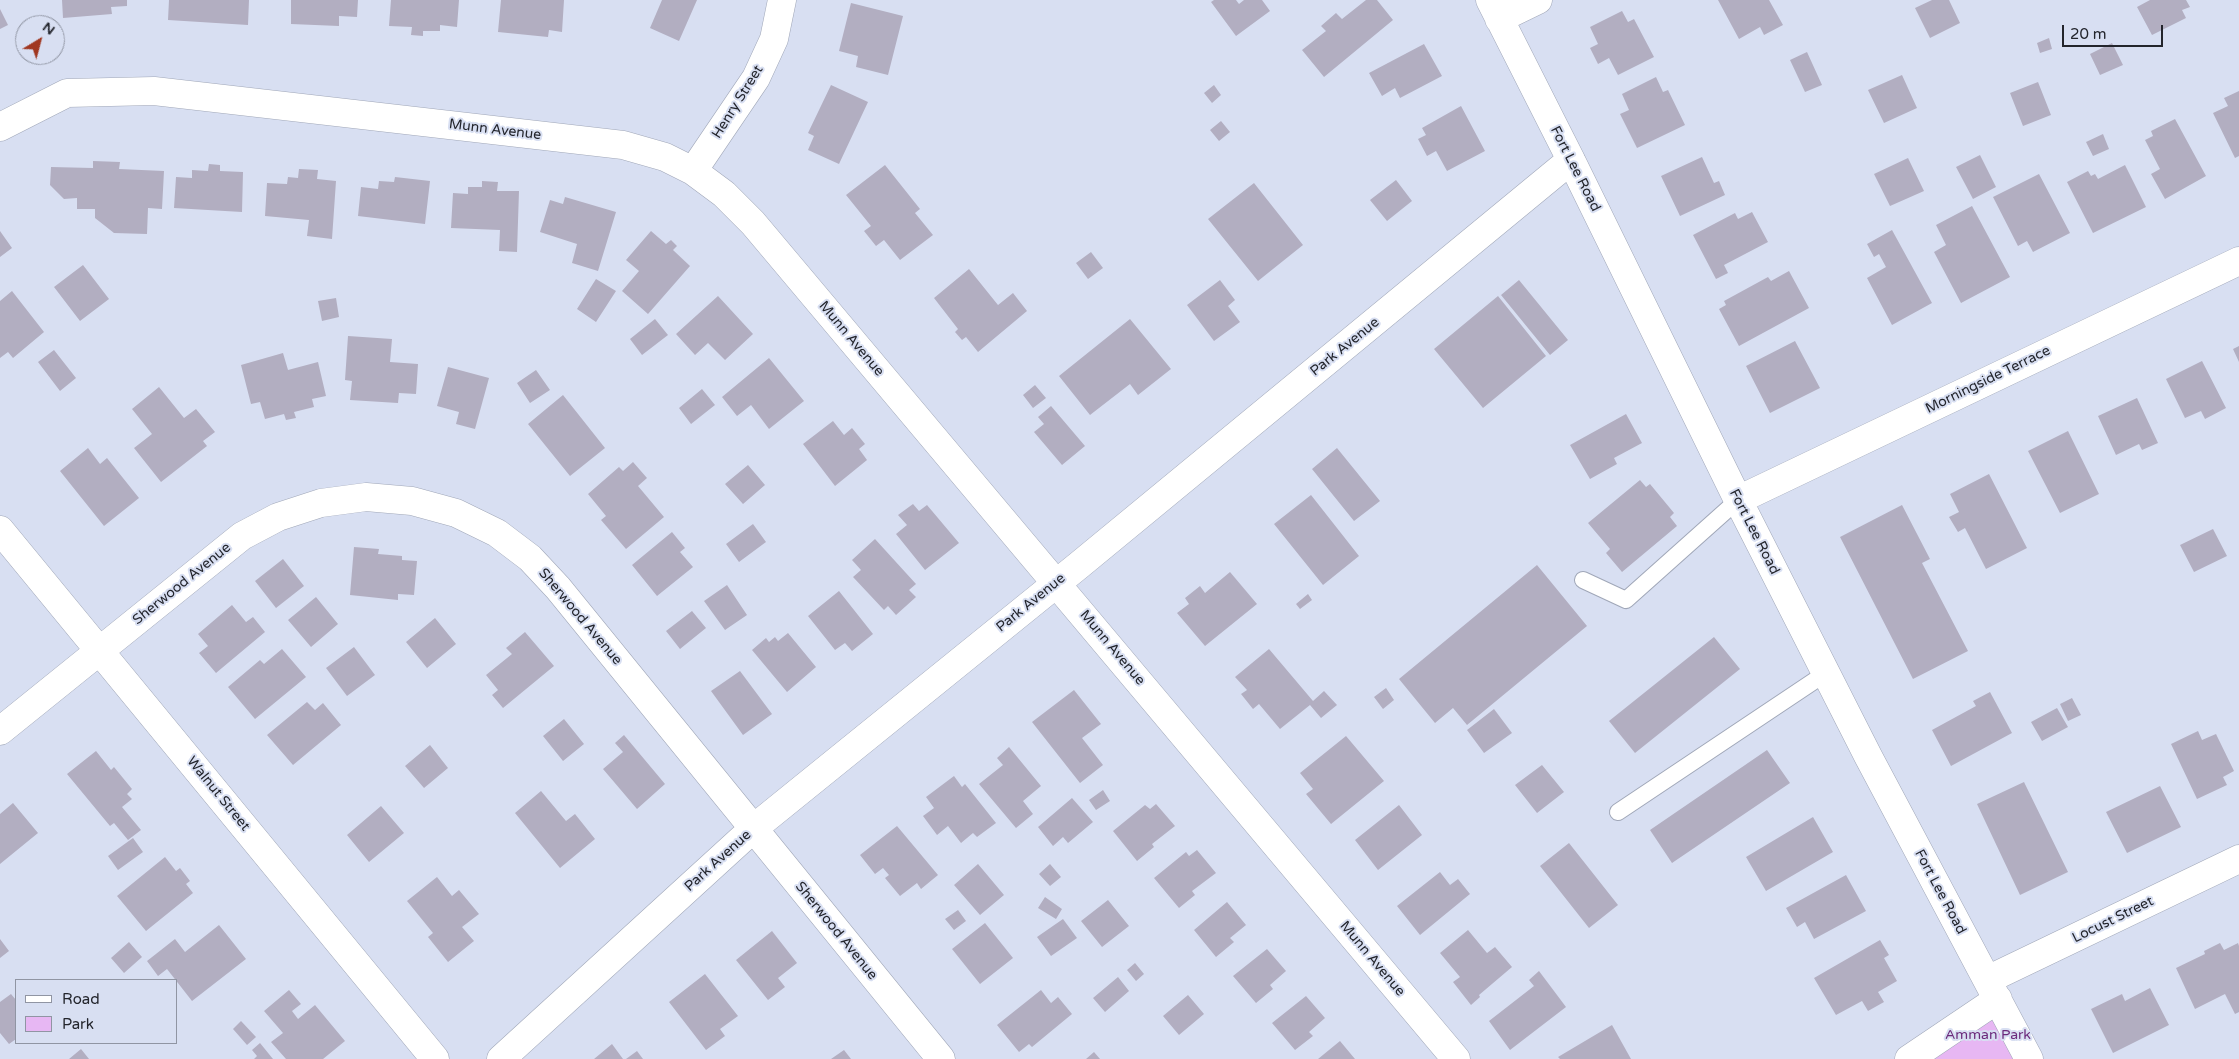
<!DOCTYPE html>
<html>
<head>
<meta charset="utf-8">
<style>
	body { margin:0 }
	#map { position:relative; width:2239px; height:1059px; overflow:hidden; background:#d8dff2; font-family:"Varela Round",sans-serif }
	canvas { display:block }
	.legend { position:absolute; left:15px; top:979px; width:162px; height:65px; box-sizing:border-box; background:#d8dff2; border:1px solid #9095a3; margin:0; padding:6px 9px; list-style:none; font-size:15px; color:#23252c }
	.legend li { display:flex; align-items:center; gap:10px; height:25px }
	.legend b { width:25px; border:1px solid #9095a3 }
	.north { position:absolute; left:15px; top:15px; width:50px; height:50px; box-sizing:border-box; background:#d8dff2; border:1px solid #9095a3; border-radius:50%; rotate:37deg; font-size:14px; font-weight:700; line-height:20px; text-align:center; color:#23252c }
	.north::after { content:''; display:block; margin:auto; width:18px; height:22px; background:#a03721; clip-path:polygon(50% 0,100% 100%,50% 72%,0 100%) }
	.scale { position:absolute; left:2062px; top:25px; width:101px; height:22px; box-sizing:border-box; border:2px solid #23252c; border-top:0; padding-left:6px; font-size:15px; line-height:18px; white-space:nowrap; color:#23252c; -webkit-text-stroke:4px #d8dff2; paint-order:stroke }
</style>
</head>
<body>
<div id="map">
<canvas width="2239" height="1059"></canvas>
<ul class="legend">
<li><b style="height:6px;background:#fff"></b>Road</li>
<li><b style="height:14px;background:#e7b7f3"></b>Park</li>
</ul>
<div class="north">N</div>
<div class="scale">20 m</div>
</div>
<script>
const context = document.querySelector('canvas').getContext('2d');
context.lineJoin = 'round';
function fillPath(path, color) {
  context.fillStyle = color;
  context.fill(path, 'evenodd');
}
function shape(rows) {
  const path = new Path2D();
  for (const r of rows) {
    path.moveTo(r[0], r[1]);
    for (let i = 2; i < r.length; i += 2) path.lineTo(r[i], r[i + 1]);
  }
  return path;
}
function trace(path, color, width, dash) {
  context.strokeStyle = color;
  context.lineWidth = width;
  context.lineCap = dash ? 'butt' : 'round';
  context.setLineDash(dash || []);
  context.stroke(path);
}
function write(font, color, halo, rows, align = 'center') {
  context.font = font + ' "Varela Round",sans-serif';
  context.lineWidth = 4;
  context.setLineDash([]);
  context.textBaseline = 'middle';
  context.strokeStyle = halo;
  context.fillStyle = color;
  for (const [text, x, y, turn = 0] of rows) {
    context.save();
    context.translate(x, y);
    context.rotate((+turn || 0) * Math.PI / 180);
    context.textAlign = isNaN(turn) ? turn : align;
    if (halo) context.strokeText(text, 0, 0);
    context.fillText(text, 0, 0);
    context.restore();
  }
}
const green = shape([
	[1998,999,2029,1059,1910,1059]
]);
const building = shape([
	[62,0,127,0,127,6,111,7,112,14,63,18],
	[169,0,249,0,248,25,168,20],
	[291,0,358,0,357,17,339,16,339,26,291,24],
	[391,0,459,0,457,27,440,25,440,31,423,31,423,36,411,35,412,27,389,26],
	[501,0,564,0,562,32,549,30,548,37,498,32],
	[662,0,697,0,679,41,650,28],
	[1214,0,1236,0,1239,4,1244,0,1262,0,1270,11,1236,36,1211,2],
	[1366,0,1377,0,1393,20,1324,77,1302,50,1326,31,1321,26,1336,13,1342,19],
	[1718,0,1769,0,1783,25,1764,35,1760,27,1739,39],
	[1932,0,1949,0,1960,23,1930,38,1915,8],
	[2150,0,2186,0,2190,7,2182,10,2186,18,2152,35,2137,7],
	[851,3,903,16,888,75,856,67,858,56,839,51],
	[0,9,8,25,0,29],
	[1622,11,1628,22,1634,19,1654,57,1618,75,1609,58,1598,64,1590,48,1598,44,1590,27],
	[2049,38,2052,49,2040,53,2037,43],
	[2112,43,2123,65,2100,75,2090,54],
	[1424,44,1442,76,1400,98,1395,88,1382,96,1369,73],
	[1807,52,1822,85,1805,92,1790,60],
	[1902,75,1917,108,1884,123,1868,90],
	[1656,77,1663,92,1668,90,1685,125,1637,148,1620,114,1629,110,1622,94],
	[2038,82,2051,115,2023,126,2010,93],
	[831,85,868,102,839,164,808,150,814,136,808,133],
	[1214,85,1221,95,1212,103,1204,93],
	[2239,91,2239,156,2235,158,2213,113,2228,106,2224,98],
	[1461,106,1485,151,1447,171,1436,151,1427,156,1418,139,1426,135,1422,128],
	[2175,119,2206,176,2165,199,2151,174,2160,169,2145,140,2153,136,2151,131],
	[1221,121,1230,132,1219,141,1210,130],
	[2103,134,2109,149,2093,156,2086,142],
	[1980,155,1996,187,1973,199,1956,167],
	[1702,157,1714,183,1719,181,1725,195,1680,216,1661,176],
	[1908,158,1924,191,1890,206,1874,174],
	[93,161,120,162,119,169,164,171,162,209,148,208,147,234,114,233,95,218,95,209,77,209,77,198,64,199,50,185,51,167,93,168],
	[209,164,220,165,220,171,243,172,242,212,174,208,176,177,192,178,192,170,208,171],
	[885,165,920,209,915,213,933,235,900,260,884,240,876,246,864,231,871,226,846,195],
	[2125,165,2146,207,2093,233,2067,182,2088,171,2091,176,2095,174,2098,179],
	[299,169,318,170,317,179,336,181,332,239,307,236,309,220,265,216,267,183,287,184,288,177,298,178],
	[2039,174,2070,233,2033,252,2027,241,2018,246,1993,197],
	[395,177,430,181,425,224,358,216,361,187,378,189,379,181,394,182],
	[1396,180,1412,201,1387,221,1370,200],
	[482,181,498,182,497,191,519,191,517,252,499,251,500,230,451,228,453,193,468,194,468,187,482,187],
	[1254,183,1303,245,1258,281,1208,219],
	[565,197,616,212,598,271,572,263,577,244,540,232,550,200,563,204],
	[1972,206,2010,277,1961,303,1934,252,1946,245,1936,225],
	[1752,212,1768,242,1724,265,1728,273,1716,279,1693,235,1735,213,1738,219],
	[1892,230,1932,303,1892,325,1867,278,1886,267,1879,254,1874,257,1867,244],
	[0,231,12,248,0,257],
	[651,231,666,244,671,240,677,246,673,250,690,266,648,314,622,291,639,271,626,260],
	[1091,252,1103,268,1088,279,1076,263],
	[83,265,109,299,80,321,54,287],
	[969,269,998,305,1013,293,1027,311,978,352,966,337,962,340,955,332,958,329,934,298],
	[1789,271,1809,308,1739,346,1719,309,1726,305,1724,301,1768,277,1771,281],
	[596,279,616,291,596,322,577,309],
	[1220,280,1235,300,1228,306,1240,322,1214,341,1187,305],
	[1519,280,1568,340,1550,355,1501,295],
	[12,291,44,332,13,358,8,352,0,358,0,301],
	[718,296,753,334,725,360,708,343,695,355,676,334],
	[1498,296,1546,356,1483,408,1434,349],
	[336,298,339,317,322,321,318,301],
	[655,319,668,335,642,355,630,339],
	[1130,319,1171,369,1138,395,1130,384,1090,415,1059,376],
	[348,336,392,339,390,362,418,364,416,394,399,393,398,403,350,400,352,381,345,380],
	[1795,341,1820,388,1770,413,1746,366],
	[2239,346,2239,362,2233,349],
	[54,350,76,378,60,391,38,362],
	[283,353,288,370,318,362,326,396,312,399,314,407,294,412,296,418,286,420,284,414,265,419,260,402,251,404,241,365],
	[769,358,804,401,769,429,751,405,737,416,722,397],
	[2202,361,2226,408,2205,419,2201,411,2185,418,2166,379],
	[448,367,489,378,475,429,456,424,459,412,437,406],
	[536,370,550,390,530,403,517,383],
	[1035,385,1046,398,1033,408,1023,395],
	[159,387,184,418,196,409,215,432,203,441,207,446,161,482,134,448,152,434,132,409],
	[702,389,715,405,691,424,679,408],
	[563,395,605,448,570,476,528,424],
	[2137,398,2158,443,2142,450,2139,444,2116,455,2098,416],
	[1051,406,1085,446,1062,465,1034,432,1044,424,1038,417],
	[1626,414,1642,443,1614,458,1617,464,1590,479,1570,445],
	[833,421,844,435,852,428,865,444,859,449,867,460,835,486,803,444],
	[2068,431,2099,494,2060,513,2028,451],
	[88,448,100,464,107,458,139,498,104,526,60,471],
	[1337,448,1380,501,1354,521,1312,469],
	[633,462,647,478,638,486,664,517,626,549,601,520,606,516,588,494,619,467,623,471],
	[748,465,765,485,743,504,725,484],
	[1989,474,2027,548,1986,569,1965,528,1958,532,1949,517,1959,512,1950,494],
	[1640,480,1646,487,1650,484,1674,513,1670,517,1677,526,1622,572,1606,553,1610,549,1588,523],
	[1311,495,1359,556,1323,585,1274,524],
	[913,504,919,511,927,505,959,543,925,570,896,534,907,525,898,515],
	[1902,505,1930,559,1922,563,1968,651,1913,679,1840,537],
	[753,524,766,542,739,562,726,544],
	[2213,529,2227,556,2194,572,2180,545],
	[672,532,685,548,680,552,693,567,657,596,632,565],
	[875,539,916,584,909,590,916,597,896,615,888,606,884,610,853,577,861,570,852,560],
	[354,547,379,549,378,554,402,556,402,560,417,561,414,595,398,594,398,600,350,595],
	[283,559,304,586,276,608,255,581],
	[1537,565,1587,626,1467,725,1453,708,1435,723,1399,679],
	[1230,572,1257,604,1205,646,1177,613,1189,604,1185,598,1200,586,1205,593],
	[727,585,747,615,725,630,704,601],
	[839,591,873,634,852,651,845,643,835,650,808,616],
	[1308,594,1312,600,1300,609,1296,604],
	[316,597,338,624,311,647,288,620],
	[232,605,246,622,253,617,265,632,216,673,199,653,208,646,198,634],
	[692,611,706,628,680,649,666,631],
	[435,618,456,644,427,668,406,642],
	[525,632,554,666,503,708,492,695,498,690,486,675,512,654,506,648],
	[788,633,816,667,787,692,752,650,766,638,769,642,775,637,778,641],
	[1714,637,1740,669,1635,753,1609,721],
	[354,647,375,675,347,696,326,668],
	[282,649,306,677,255,719,228,687,260,660,264,664],
	[1269,649,1313,701,1324,691,1337,705,1321,718,1310,705,1280,729,1259,704,1253,709,1241,694,1247,690,1235,677],
	[740,671,772,714,743,735,711,691],
	[1386,688,1394,700,1383,709,1374,697],
	[1074,690,1101,724,1082,738,1103,765,1080,783,1032,722],
	[1990,692,2012,733,1951,766,1932,730,1976,706,1973,701],
	[2072,698,2081,715,2068,721,2060,704],
	[307,702,315,710,323,703,341,725,293,765,267,735],
	[2057,708,2068,727,2042,741,2031,722],
	[1494,709,1512,733,1484,753,1467,730],
	[564,719,584,744,563,761,543,736],
	[2198,731,2202,740,2216,734,2234,771,2223,777,2227,785,2197,799,2171,744],
	[624,735,665,784,637,809,603,769,623,752,615,743],
	[1346,736,1384,781,1331,824,1306,794,1313,789,1300,773],
	[430,745,448,768,424,788,405,766],
	[1009,747,1041,786,1023,801,1033,814,1016,828,979,784,1003,765,997,758],
	[1767,750,1790,783,1672,863,1650,830],
	[96,751,111,770,114,767,132,789,127,794,132,799,122,807,141,830,128,840,114,823,110,826,67,774],
	[1542,765,1564,792,1537,813,1515,785],
	[954,776,962,787,965,784,996,823,977,837,973,833,961,843,948,826,937,835,923,816,934,808,926,797],
	[2024,782,2068,872,2020,895,1977,804],
	[2160,786,2181,827,2127,853,2106,812],
	[1103,790,1110,801,1096,810,1089,800],
	[541,791,566,821,575,814,595,839,560,868,515,813],
	[1072,798,1093,822,1068,843,1063,837,1053,846,1038,827],
	[13,803,38,833,0,864,0,814],
	[1156,804,1175,826,1152,844,1154,847,1137,861,1113,831,1145,805,1150,809],
	[1399,805,1422,835,1378,870,1355,840],
	[381,806,404,833,369,862,347,835],
	[1813,817,1833,852,1766,891,1746,857],
	[897,826,938,875,921,889,917,883,900,896,885,878,889,875,883,868,875,874,860,855],
	[133,838,143,852,118,870,108,856],
	[1569,843,1618,905,1589,928,1540,866],
	[1197,850,1216,873,1192,891,1195,895,1179,908,1154,878,1186,852,1189,856],
	[165,857,176,871,180,868,190,881,186,884,193,893,146,931,117,896],
	[978,864,1004,895,980,915,954,885],
	[1050,864,1061,877,1050,886,1039,874],
	[1440,872,1450,885,1458,879,1470,894,1420,935,1397,906],
	[1846,875,1866,911,1814,939,1805,922,1797,927,1786,908],
	[437,877,452,896,459,890,479,914,462,927,474,941,448,962,428,937,433,933,407,901],
	[1045,897,1062,909,1056,919,1038,908],
	[1108,900,1129,926,1102,947,1081,921],
	[1227,902,1246,925,1230,938,1234,942,1216,957,1194,930],
	[958,910,966,921,954,930,945,919],
	[1063,919,1077,938,1051,956,1037,937],
	[985,923,1013,958,980,984,952,949],
	[219,925,246,959,192,1001,167,969,158,976,147,961,175,939,185,952],
	[1468,930,1487,953,1495,947,1512,967,1479,995,1480,997,1471,1005,1453,982,1460,977,1440,953],
	[772,931,797,963,778,978,785,987,768,1000,736,960],
	[0,939,9,951,0,958],
	[1880,940,1889,955,1884,958,1897,981,1878,992,1884,1002,1868,1011,1862,1001,1836,1015,1814,978],
	[129,942,142,957,124,973,111,958],
	[2220,943,2224,950,2238,943,2239,946,2239,1012,2235,1014,2225,994,2195,1009,2176,968,2205,954,2204,951],
	[1267,949,1286,971,1270,985,1273,989,1256,1003,1233,976],
	[1135,963,1144,974,1136,981,1127,970],
	[1539,971,1566,1007,1510,1050,1489,1021,1534,986,1529,980],
	[705,974,738,1016,720,1029,725,1036,706,1050,669,1002],
	[1118,977,1129,991,1105,1012,1093,998],
	[2150,988,2169,1025,2113,1053,2091,1009,2122,994,2125,1001],
	[289,990,301,1004,292,1011,298,1019,315,1005,345,1041,323,1059,286,1059,271,1042,283,1033,264,1011],
	[1041,990,1051,1003,1058,997,1072,1014,1032,1047,1029,1044,1019,1052,997,1025],
	[11,994,16,1000,16,1039,9,1044,0,1033,0,1002],
	[1188,995,1204,1014,1179,1035,1163,1016],
	[1306,996,1325,1018,1309,1032,1313,1036,1295,1050,1272,1023],
	[241,1021,256,1037,247,1045,233,1029],
	[1612,1025,1631,1059,1560,1059,1558,1057],
	[1340,1041,1355,1059,1318,1059],
	[260,1043,273,1059,254,1059,257,1056,252,1050],
	[612,1044,623,1059,594,1059],
	[81,1049,89,1059,69,1059],
	[844,1050,851,1059,831,1059],
	[637,1051,643,1059,626,1059],
	[1094,1052,1100,1059,1086,1059]
]);
const service = shape([
	[1583,580,1626,600,1738,500],
	[1618,812,1826,673]
]);
const minor = shape([
	[1490,0,1571,160,1738,500,1868,756,2029,1059],
	[1499,19,1538,0],
	[0,127,67,93,154,91,623,145,665,157,693,171,724,194,753,223,1456,1059],
	[693,171,756,78,774,39,782,0],
	[1738,500,2239,261],
	[0,530,435,1059],
	[0,731,242,536,278,517,321,503,366,497,412,501,456,513,497,533,530,558,558,588,941,1059],
	[1987,980,2239,859],
	[501,1059,754,828,1078,566,1571,160],
	[1909,1059,1998,999]
]);
const streetNames = [
	["Henry Street",738,102,-58],
	["Munn Avenue",495,130,7],
	["Fort Lee Road",1575,169,63],
	["Munn Avenue",851,339,50],
	["Park Avenue",1345,347,-39],
	["Morningside Terrace",1988,380,-26],
	["Fort Lee Road",1754,532,63],
	["Sherwood Avenue",182,584,-39],
	["Park Avenue",1031,603,-39],
	["Sherwood Avenue",580,617,50],
	["Munn Avenue",1112,648,50],
	["Walnut Street",218,794,51],
	["Park Avenue",718,861,-42],
	["Fort Lee Road",1940,892,62],
	["Locust Street",2113,920,-26],
	["Sherwood Avenue",836,931,51],
	["Munn Avenue",1372,959,50]
];
const parkNames = [
	["Amman Park",1988,1035]
];
fillPath(green, '#e7b7f3');
fillPath(building, '#b2aec1');
trace(service, '#a0a7b8', 18);
trace(minor, '#a0a7b8', 29);
trace(service, '#fff', 16);
trace(minor, '#fff', 28);
write('14px', '#23252c', '#d8dff2', streetNames);
write('14px', '#6b2a7b', '#d8dff2', parkNames);
</script>
</body>
</html>
